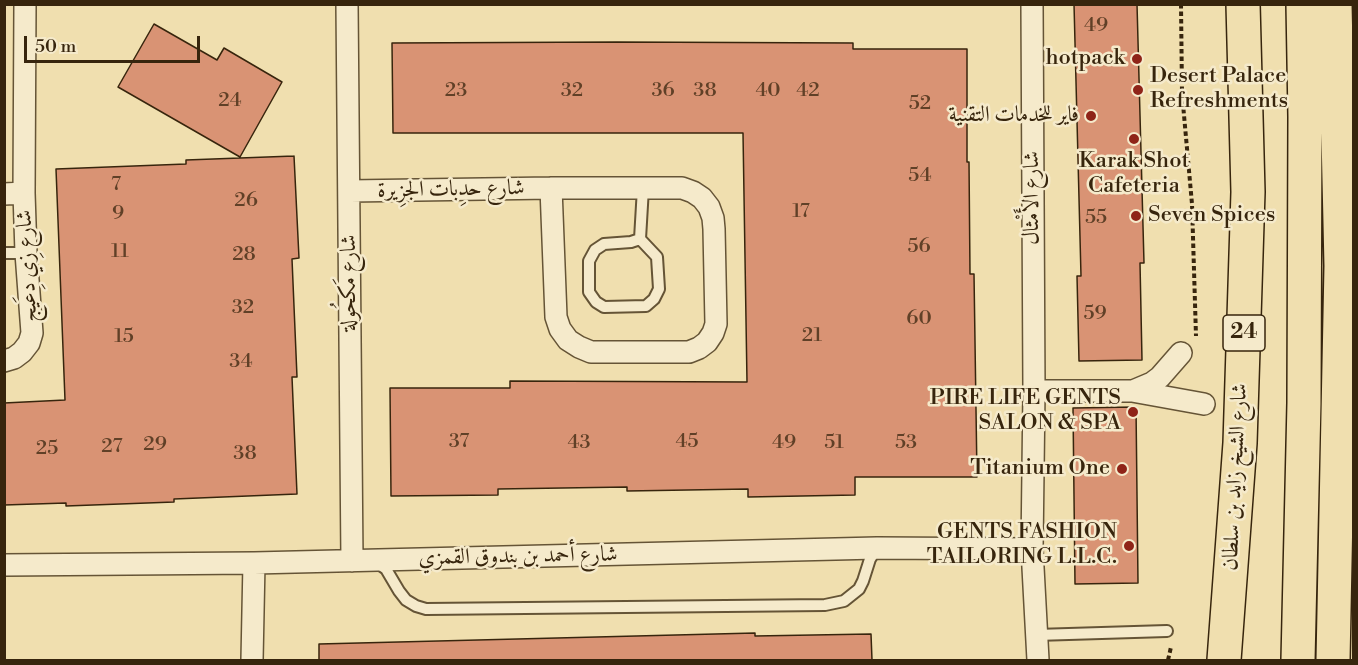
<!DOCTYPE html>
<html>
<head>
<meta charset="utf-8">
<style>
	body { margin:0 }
	#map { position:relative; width:1358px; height:665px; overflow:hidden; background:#f0dfaf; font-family:"Libre Bodoni",serif }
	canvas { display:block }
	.frame { position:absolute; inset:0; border:6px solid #37250d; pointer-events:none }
	.scale { position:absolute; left:24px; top:36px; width:176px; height:27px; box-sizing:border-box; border:3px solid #37250d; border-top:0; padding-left:8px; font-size:18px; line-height:21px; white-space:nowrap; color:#37250d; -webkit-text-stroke:4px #f5eacb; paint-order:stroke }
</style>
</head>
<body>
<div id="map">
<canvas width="1358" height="665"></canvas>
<div class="frame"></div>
<div class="scale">50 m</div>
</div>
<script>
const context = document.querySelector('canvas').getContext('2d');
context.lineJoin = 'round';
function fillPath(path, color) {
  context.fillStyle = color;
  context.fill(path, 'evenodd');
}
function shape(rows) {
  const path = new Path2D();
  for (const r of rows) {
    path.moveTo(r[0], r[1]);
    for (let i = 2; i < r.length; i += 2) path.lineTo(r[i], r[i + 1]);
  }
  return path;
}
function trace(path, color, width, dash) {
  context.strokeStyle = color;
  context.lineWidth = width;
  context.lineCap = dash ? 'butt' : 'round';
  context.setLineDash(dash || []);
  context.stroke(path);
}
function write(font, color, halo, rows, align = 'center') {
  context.font = font + ' "Libre Bodoni",Amiri,serif';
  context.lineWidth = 5;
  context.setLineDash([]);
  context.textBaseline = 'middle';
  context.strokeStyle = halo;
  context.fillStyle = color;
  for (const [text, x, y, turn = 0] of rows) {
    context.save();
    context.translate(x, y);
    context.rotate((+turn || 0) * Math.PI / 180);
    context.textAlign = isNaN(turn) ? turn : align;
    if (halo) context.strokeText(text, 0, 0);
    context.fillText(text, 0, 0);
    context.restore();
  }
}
const building = shape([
	[1074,4,1137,4,1144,263,1140,263,1142,360,1079,361,1077,276,1081,276,1074,4],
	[154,24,217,60,224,48,282,82,240,157,118,87,154,24],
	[617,42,853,43,853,49,967,49,967,162,969,162,970,274,974,274,977,477,855,477,855,495,748,497,748,489,627,491,627,487,498,489,498,495,391,496,390,388,510,388,510,381,747,382,743,133,393,133,392,43,617,42],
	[294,156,299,258,292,259,297,377,292,377,297,494,174,499,174,502,66,506,66,503,4,505,4,403,65,400,56,169,186,164,186,160,294,156],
	[1136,407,1138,583,1075,584,1073,408,1136,407],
	[755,633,755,636,871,634,872,660,319,660,319,644,755,633]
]);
const path = shape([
	[1181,4,1182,93,1192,204,1196,336],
	[1168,660,1171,647]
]);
const service = shape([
	[640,239,631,242,604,244,595,250,589,261,589,292,596,302,604,307,646,306,654,299,659,289,657,257,640,239,643,188],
	[4,253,26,253],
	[376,562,386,569,399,591,406,600,416,606,426,609,825,605,844,601,859,589,863,581,870,559,877,548],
	[1036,635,1167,631]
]);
const minor = shape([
	[347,4,352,561],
	[1032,4,1034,391,1032,549,1038,660],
	[551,188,682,188,693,192,702,198,709,207,713,218,714,229,716,324,713,333,707,342,699,348,689,352,591,352,579,347,568,340,560,329,556,317,551,188],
	[350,191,551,188],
	[24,193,25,4],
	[4,194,24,193,26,253,32,333,29,343,22,352,14,358,4,361],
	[1034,391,1132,391,1204,404],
	[1133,391,1152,383,1160,377,1181,353],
	[4,565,254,563,877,548,1032,549],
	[252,660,254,563]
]);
const primary = shape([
	[1224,660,1240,443,1248,192,1243,4]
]);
const trunk = shape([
	[1298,660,1304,403,1305,117,1303,4],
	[1333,660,1341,266,1335,4]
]);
const markers = [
	[1137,59,6,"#8f2418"],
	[1138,90,6,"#8f2418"],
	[1091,116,6,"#8f2418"],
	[1134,139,6,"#8f2418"],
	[1136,216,6,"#8f2418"],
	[1133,412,6,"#8f2418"],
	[1122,469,6,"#8f2418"],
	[1129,546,6,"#8f2418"]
];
const numberNames = [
	["49",1096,26],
	["23",456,91],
	["32",572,91],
	["36",663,91],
	["38",705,91],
	["40",768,91],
	["42",808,91],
	["24",230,101],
	["52",920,104],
	["54",920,176],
	["7",116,185],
	["26",246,201],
	["17",801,212],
	["9",118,214],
	["55",1096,218],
	["56",919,247],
	["11",120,252],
	["28",244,255],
	["32",243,308],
	["59",1095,314],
	["60",919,319],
	["21",812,336],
	["15",124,337],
	["34",241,362],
	["37",459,442],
	["45",687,442],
	["43",579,443],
	["49",784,443],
	["51",834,443],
	["53",906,443],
	["29",155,445],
	["27",112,447],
	["25",47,449],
	["38",245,454]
];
const shields = [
	[1244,333,42]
];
const shieldNames = [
	["24",1244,333]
];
const poiNames = [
	["hotpack",1125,59],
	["Desert Palace",1150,77,"left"],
	["Refreshments",1150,102,"left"],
	["فاير للخدمات التقنية",1079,116],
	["Karak Shot",1134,162,"center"],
	["Cafeteria",1134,187,"center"],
	["Seven Spices",1148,216,"left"],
	["PIRE LIFE GENTS",1121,399],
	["SALON & SPA",1121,424],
	["Titanium One",1110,469],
	["GENTS FASHION",1117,533],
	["TAILORING L.L.C.",1117,558]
];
const streetNames = [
	["شارع حدِبات الجزِيرة",451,190,-1],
	["شارع الأَمْثال",1033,198,-90],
	["شارع زِي دِعَيج",28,266,-93],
	["شارع مَكحُولة",350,283,-90],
	["شارع الشيخ زايد بن سلطان",1236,477,-87],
	["شارع أحمد بن بندوق القمزي",518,557,-1]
];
fillPath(building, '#d99374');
trace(building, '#37250d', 1.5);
trace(service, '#655436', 14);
trace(minor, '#655436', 24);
trace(primary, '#37250d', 36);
trace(trunk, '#37250d', 36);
trace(path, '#37250d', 4, [4.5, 3]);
trace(service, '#f5eacb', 10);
trace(minor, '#f5eacb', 21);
trace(primary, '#f0dfaf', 33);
trace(trunk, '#f0dfaf', 33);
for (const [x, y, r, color] of markers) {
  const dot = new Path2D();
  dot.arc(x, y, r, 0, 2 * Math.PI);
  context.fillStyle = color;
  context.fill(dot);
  trace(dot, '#f5eacb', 2);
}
write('20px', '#604027', null, numberNames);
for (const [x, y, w] of shields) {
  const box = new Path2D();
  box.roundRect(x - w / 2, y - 18, w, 36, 4.5);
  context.fillStyle = '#f5eacb';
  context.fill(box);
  trace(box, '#37250d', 1.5);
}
write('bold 21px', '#37250d', null, shieldNames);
write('22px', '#37250d', '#f5eacb', poiNames, 'right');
write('22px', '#37250d', '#f5eacb', streetNames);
</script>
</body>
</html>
